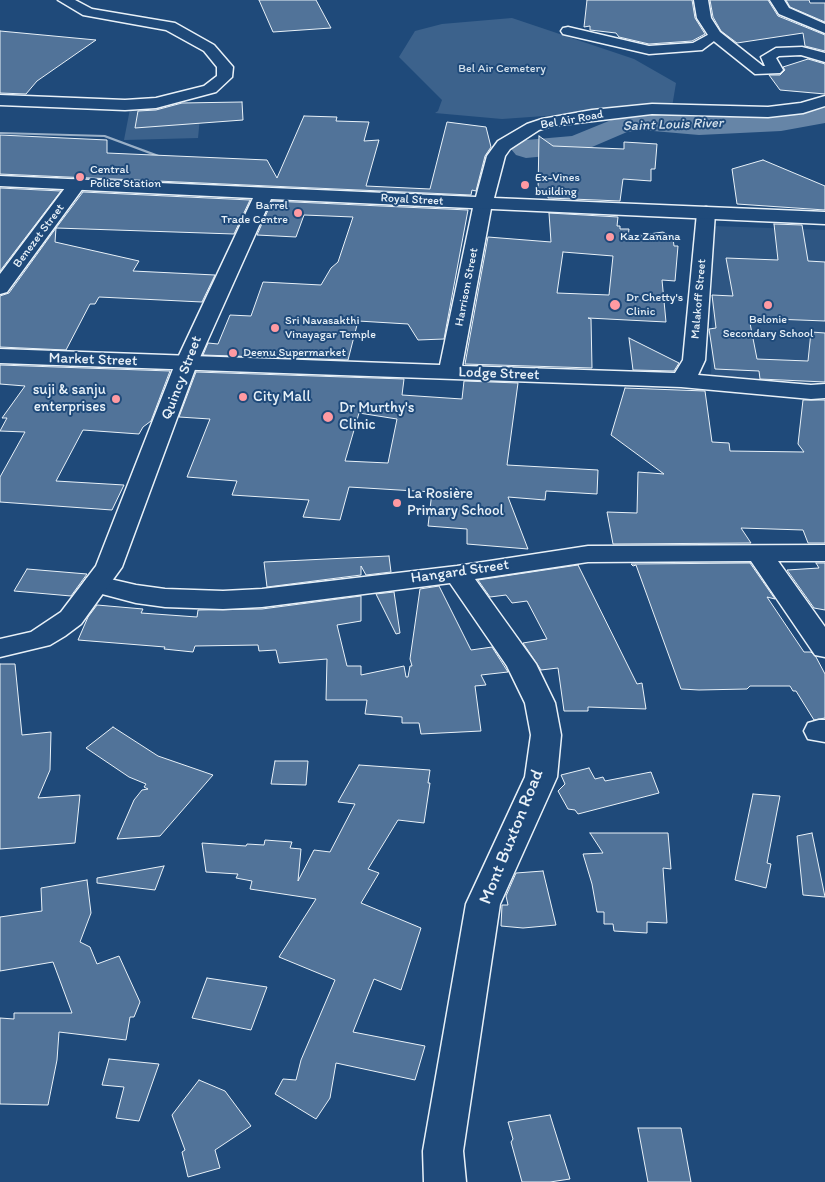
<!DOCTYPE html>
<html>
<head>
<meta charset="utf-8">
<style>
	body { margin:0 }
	canvas { display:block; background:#1f4a7a }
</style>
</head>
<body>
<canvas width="825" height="1182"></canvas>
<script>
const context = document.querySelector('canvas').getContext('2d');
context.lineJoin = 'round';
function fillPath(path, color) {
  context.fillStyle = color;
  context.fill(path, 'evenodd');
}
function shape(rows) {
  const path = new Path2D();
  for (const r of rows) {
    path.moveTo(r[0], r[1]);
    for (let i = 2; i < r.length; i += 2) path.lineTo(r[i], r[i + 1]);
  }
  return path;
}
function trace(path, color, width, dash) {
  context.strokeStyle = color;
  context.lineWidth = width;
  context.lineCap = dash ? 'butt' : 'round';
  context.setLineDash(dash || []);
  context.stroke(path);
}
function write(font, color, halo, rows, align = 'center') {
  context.font = font + ' Itim,sans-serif';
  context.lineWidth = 4;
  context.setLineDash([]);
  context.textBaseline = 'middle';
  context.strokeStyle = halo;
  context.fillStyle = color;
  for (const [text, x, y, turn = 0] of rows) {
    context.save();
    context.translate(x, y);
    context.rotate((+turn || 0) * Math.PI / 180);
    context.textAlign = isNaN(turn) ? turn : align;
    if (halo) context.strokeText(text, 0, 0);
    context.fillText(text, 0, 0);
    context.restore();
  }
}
const built = shape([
	[713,226,825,230,825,391,711,380]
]);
const green = shape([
	[512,18,634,59,676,83,672,107,502,119,435,113,438,111,442,100,399,57,415,31,442,24],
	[201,107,198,138,124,140,130,109]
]);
const stream = shape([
	[0,132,105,135,167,158,163,159,104,137,0,134,0,132]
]);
const river = shape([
	[825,107,825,123,781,131,699,135,642,130,627,132,578,153,526,158,516,155,511,149,516,143,526,140,572,136,621,116,642,114,699,117,781,115,825,107]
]);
const building = shape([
	[259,0,316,0,331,28,273,32,259,0],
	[587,0,692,0,695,18,705,34,692,41,649,44,619,37,616,33,590,30,590,26,584,27,587,0],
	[710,0,768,0,778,16,825,35,825,51,805,46,803,33,737,43,721,31,713,17,710,0],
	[786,0,809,0,810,3,825,3,825,22,790,7,786,0],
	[0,31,96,40,37,81,26,94,0,93,0,31],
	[808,59,825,64,825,94,780,90,769,75,780,75,785,70,783,67,808,59],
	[242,102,243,120,135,128,138,111,156,110,182,103,242,102],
	[304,116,337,117,336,121,369,122,364,141,379,140,366,186,430,189,447,122,486,127,491,147,485,156,476,191,472,190,471,195,0,174,0,135,107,140,107,153,267,160,277,178,304,116],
	[539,136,553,146,624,149,624,142,657,144,655,169,651,169,651,181,623,179,620,201,548,198,548,192,538,192,539,136],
	[763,160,825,186,825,210,737,204,732,169,763,160],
	[0,188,61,191,0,271,0,188],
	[83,192,250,200,234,234,56,228,83,192],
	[272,201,468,210,444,339,418,340,408,324,358,321,348,360,203,355,208,343,218,344,230,315,251,316,263,282,321,285,331,268,338,262,353,217,304,215,296,237,257,235,272,201],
	[549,213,618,217,617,226,620,226,620,229,629,229,628,237,663,232,673,238,674,246,678,246,675,281,662,280,666,322,588,318,591,319,592,368,465,364,488,237,551,242,549,213],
	[563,252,613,256,609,295,557,293,563,252],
	[774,224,802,225,808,261,825,262,825,321,749,318,757,359,808,361,811,332,825,333,825,382,760,379,759,371,715,369,709,329,716,328,712,295,733,296,726,258,778,260,774,224],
	[56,228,55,242,139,261,133,271,215,275,202,302,99,297,95,304,90,304,66,350,0,347,0,296,9,293,56,228],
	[629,338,679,363,674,371,633,370,629,338],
	[0,365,170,371,151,421,143,427,139,434,83,430,56,481,124,485,112,510,0,502,0,477,25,432,0,431,7,418,2,418,25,386,0,384,0,365],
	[196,372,404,379,402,395,462,399,464,381,518,383,507,465,598,470,597,494,546,491,545,500,508,497,528,549,467,544,467,529,428,526,432,492,349,487,340,520,303,517,309,500,232,495,237,481,187,477,210,419,179,417,196,372],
	[359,413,397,419,388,463,345,461,359,413],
	[625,388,705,391,712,442,729,443,730,451,804,452,798,444,803,400,825,400,825,543,808,543,803,530,741,528,751,543,613,544,607,512,637,513,638,472,664,474,611,435,625,388],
	[389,556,391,572,366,575,361,566,361,575,267,587,264,562,389,556],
	[750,563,775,599,767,597,804,652,811,652,816,657,825,674,825,718,814,720,796,691,793,691,790,686,750,686,747,689,699,690,681,689,636,565,633,566,631,564,750,563],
	[816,563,825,563,825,610,814,608,787,570,819,568,816,563],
	[578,565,637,684,642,683,646,709,588,707,588,711,564,711,558,668,541,670,523,643,547,639,527,601,512,603,506,595,490,597,478,580,578,565],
	[27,569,87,574,71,596,14,591,27,569],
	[439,586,471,650,492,647,508,672,481,675,486,685,475,686,481,731,421,734,419,723,402,723,402,717,365,714,367,700,326,700,327,659,279,663,276,650,259,651,258,645,195,646,193,652,164,649,165,647,78,640,88,617,97,605,143,609,141,613,197,617,198,610,262,609,361,596,361,621,337,625,347,666,361,666,361,675,404,666,406,677,408,677,410,666,412,666,410,659,420,589,439,586],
	[394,592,400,633,396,634,376,594,394,592],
	[0,664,15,664,22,735,51,732,50,770,38,798,80,795,75,843,0,849,0,664],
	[113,727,158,756,213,775,160,836,117,839,134,800,142,790,148,789,144,787,146,784,129,777,86,748,113,727],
	[275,761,308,761,306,785,271,784,275,761],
	[359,765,430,770,428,783,430,783,424,823,398,820,368,869,379,873,361,903,421,928,401,990,374,979,353,1032,425,1046,415,1080,336,1063,330,1098,316,1119,275,1094,283,1079,296,1080,301,1060,335,980,279,957,316,899,250,889,252,881,236,878,238,874,206,872,202,843,246,846,247,844,264,845,265,840,292,842,290,848,301,849,298,881,314,850,330,852,355,804,338,802,359,765],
	[589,768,595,779,603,777,605,781,651,772,659,793,578,814,575,810,568,809,558,791,565,784,561,775,589,768],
	[753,794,780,796,767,863,771,864,766,888,735,880,753,794],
	[590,833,668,833,671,869,663,868,667,923,647,922,647,933,614,931,613,924,604,924,604,912,597,912,592,884,583,854,603,853,590,833],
	[812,833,825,897,803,895,797,836,812,833],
	[164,866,155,890,97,883,97,878,164,866],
	[543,871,556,925,523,928,501,926,502,905,508,905,506,896,516,873,543,871],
	[87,880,91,913,80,942,90,947,97,964,119,956,140,1002,134,1017,130,1017,126,1040,59,1032,57,1060,48,1105,0,1104,0,1018,14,1019,14,1013,72,1013,53,962,0,971,0,917,42,911,41,888,87,880],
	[207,978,267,987,251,1030,192,1018,207,978],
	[109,1059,159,1064,139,1121,116,1118,124,1087,102,1085,109,1059],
	[199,1080,225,1091,251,1126,215,1150,220,1168,188,1177,182,1152,185,1150,172,1115,199,1080],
	[550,1115,570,1179,550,1182,522,1182,511,1142,513,1139,508,1122,550,1115],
	[638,1128,681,1128,691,1182,648,1182,638,1128]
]);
const minor = shape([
	[58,0,75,0,92,9,175,23,214,45,233,67,232,77,216,92,156,108,125,110,0,105,0,95,125,100,156,98,204,86,217,76,217,67,204,51,166,30,83,15,58,0],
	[770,0,784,0,789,8,825,24,825,33,779,14,770,0],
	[568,27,649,46,693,43,715,31,722,35,702,50,649,54,563,34,561,31,563,28,568,27],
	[77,179,83,180,86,184,7,292,0,294,0,274,71,180,77,179],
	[483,198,489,199,492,203,462,366,675,373,683,360,697,213,699,209,706,207,713,209,715,213,705,360,698,375,811,385,825,384,825,398,811,399,681,387,0,363,0,349,440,365,474,203,477,199,483,198],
	[825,545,825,561,778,561,825,627,825,657,815,655,751,561,588,562,475,579,536,664,555,703,561,735,557,777,500,904,463,1151,466,1182,424,1182,423,1151,466,904,525,777,531,735,525,703,507,666,450,583,262,607,223,609,165,607,136,603,87,590,83,584,87,578,97,576,136,585,165,589,223,591,262,589,457,566,588,546,825,545],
	[819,720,825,720,825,742,808,739,804,731,808,723,819,720]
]);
const major = shape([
	[694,0,708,0,711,18,720,32,763,66,765,66,761,57,776,48,802,47,825,53,825,62,801,55,779,56,776,58,783,70,780,73,755,74,710,38,697,18,694,0],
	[825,96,825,106,803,113,768,117,652,114,551,126,539,130,510,149,505,156,494,198,825,212,825,224,271,199,197,364,122,567,81,624,65,636,50,645,0,657,0,639,31,632,61,612,96,566,175,364,253,198,0,186,0,176,476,197,487,156,498,141,527,124,542,119,592,110,652,104,768,107,801,103,825,96]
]);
const markers = [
	[80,177,5,"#ff9aa2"],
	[525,185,5,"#ff9aa2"],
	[298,213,5,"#ff9aa2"],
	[610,237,5,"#ff9aa2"],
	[615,305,6,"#ff9aa2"],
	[768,305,5,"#ff9aa2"],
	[275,328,5,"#ff9aa2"],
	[233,353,5,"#ff9aa2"],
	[243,397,5,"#ff9aa2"],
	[116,399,5,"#ff9aa2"],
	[328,417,6,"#ff9aa2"],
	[397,503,5,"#ff9aa2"]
];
const farParknames = [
	["Bel Air Cemetery",502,69]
];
const farStreetnames = [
	["Bel Air Road",572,120,-10],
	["Royal Street",412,200,3],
	["Benezet Street",39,236,-53],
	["Harrison Street",467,287,-79],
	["Malakoff Street",699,299,-85]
];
const farPoinames = [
	["Central",90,170],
	["Police Station",90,184],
	["Ex-Vines",535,178],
	["building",535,192],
	["Barrel",288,206,"right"],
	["Trade Centre",288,220,"right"],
	["Kaz Zanana",620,237],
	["Dr Chetty's",626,298],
	["Clinic",626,312],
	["Belonie",768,320,"center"],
	["Secondary School",768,334,"center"],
	["Sri Navasakthi",285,321],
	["Vinayagar Temple",285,335],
	["Deenu Supermarket",243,353]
];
const farWaternames = [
	["Saint Louis River",673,125,-2]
];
const streetNames = [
	["Market Street",93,360,2],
	["Lodge Street",499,374,2],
	["Quincy Street",182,378,-69],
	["Hangard Street",460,572,-8]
];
const poiNames = [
	["suji & sanju",106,390,"right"],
	["enterprises",106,407,"right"],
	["City Mall",253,397],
	["Dr Murthy's",339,408],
	["Clinic",339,425],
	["La Rosière",407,494],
	["Primary School",407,511]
];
const nearStreetnames = [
	["Mont Buxton Road",512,837,-68]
];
fillPath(built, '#2e5683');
fillPath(green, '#3c628c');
fillPath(stream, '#9ab0c7');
fillPath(river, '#6685a7');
fillPath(building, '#517399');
trace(building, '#e8f1f8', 1);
trace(minor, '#e8f1f8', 3);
trace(major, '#e8f1f8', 3);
fillPath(minor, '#1f4a7a');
fillPath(major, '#1f4a7a');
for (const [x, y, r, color] of markers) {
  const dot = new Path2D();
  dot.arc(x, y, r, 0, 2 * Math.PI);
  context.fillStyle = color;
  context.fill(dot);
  trace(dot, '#1f4a7a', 2);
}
write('12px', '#d7e3ed', '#1f4a7a', farParknames);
write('12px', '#e8f1f8', '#1f4a7a', farStreetnames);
write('12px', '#e8f1f8', '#1f4a7a', farPoinames, 'left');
write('italic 14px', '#d4e1ec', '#1f4a7a', farWaternames);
write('15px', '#e8f1f8', '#1f4a7a', streetNames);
write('15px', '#e8f1f8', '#1f4a7a', poiNames, 'left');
write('18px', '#e8f1f8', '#1f4a7a', nearStreetnames);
</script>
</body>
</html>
